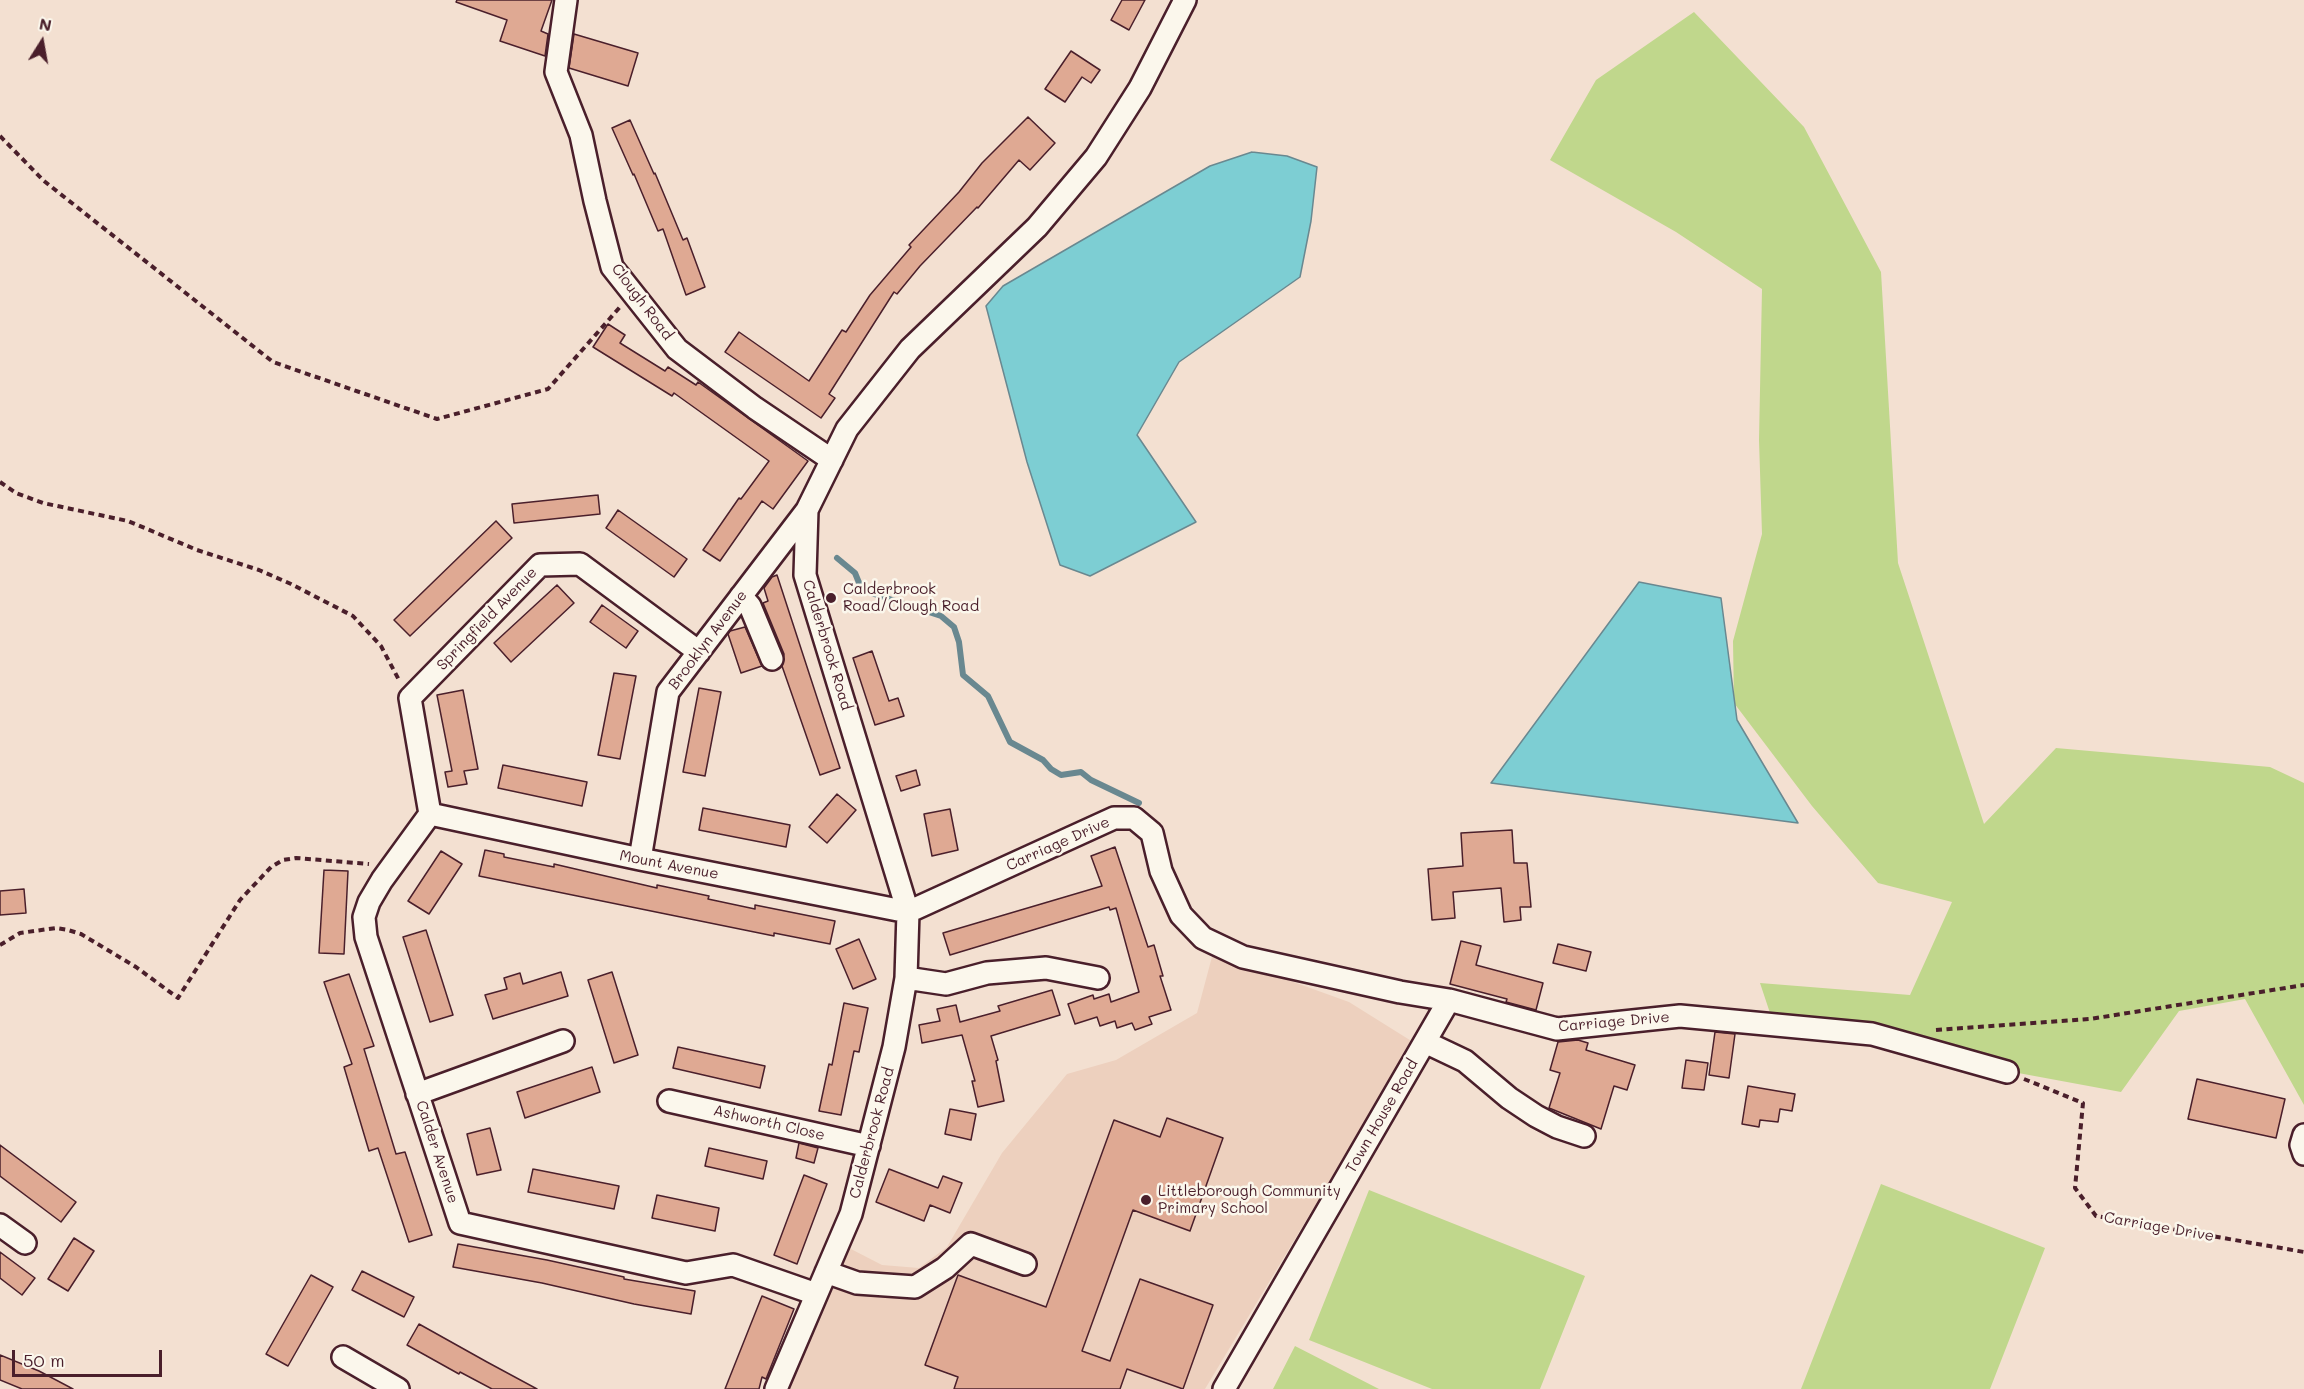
<!DOCTYPE html>
<html>
<head>
<meta charset="utf-8">
<style>
	body { margin:0 }
	#map { position:relative; width:2304px; height:1389px; overflow:hidden; background:#f3e0d1; font-family:Mali,sans-serif }
	canvas { display:block }
	.north { position:absolute; left:12px; top:12px; width:60px; height:60px; -webkit-text-stroke:4px #fbf7ec; paint-order:stroke; rotate:11deg; font-size:16px; font-weight:700; line-height:24px; text-align:center; color:#4a1f2b }
	.north::after { content:''; display:block; margin:auto; width:21px; height:27px; background:#4a1f2b; clip-path:polygon(50% 0,100% 100%,50% 72%,0 100%) }
	.scale { position:absolute; left:12px; top:1350px; width:150px; height:27px; box-sizing:border-box; border:3px solid #4a1f2b; border-top:0; padding-left:8px; font-size:18px; line-height:21px; white-space:nowrap; color:#4a1f2b; -webkit-text-stroke:4px #fbf7ec; paint-order:stroke }
</style>
</head>
<body>
<div id="map">
<canvas width="2304" height="1389"></canvas>
<div class="north">N</div>
<div class="scale">50 m</div>
</div>
<script>
const context = document.querySelector('canvas').getContext('2d');
context.lineJoin = 'round';
function fillPath(path, color) {
  context.fillStyle = color;
  context.fill(path, 'evenodd');
}
function shape(rows) {
  const path = new Path2D();
  for (const r of rows) {
    path.moveTo(r[0], r[1]);
    for (let i = 2; i < r.length; i += 2) path.lineTo(r[i], r[i + 1]);
  }
  return path;
}
function trace(path, color, width, dash) {
  context.strokeStyle = color;
  context.lineWidth = width;
  context.lineCap = dash ? 'butt' : 'round';
  context.setLineDash(dash || []);
  context.stroke(path);
}
function write(font, color, halo, rows, align = 'center') {
  context.font = font + ' Mali,sans-serif';
  context.lineWidth = 5;
  context.setLineDash([]);
  context.textBaseline = 'middle';
  context.strokeStyle = halo;
  context.fillStyle = color;
  for (const [text, x, y, turn = 0] of rows) {
    context.save();
    context.translate(x, y);
    context.rotate((+turn || 0) * Math.PI / 180);
    context.textAlign = isNaN(turn) ? turn : align;
    if (halo) context.strokeText(text, 0, 0);
    context.fillText(text, 0, 0);
    context.restore();
  }
}
const built = shape([
	[1213,953,1349,1002,1413,1042,1205,1389,789,1389,849,1248,882,1265,919,1268,947,1247,1002,1153,1067,1074,1116,1060,1197,1013]
]);
const green = shape([
	[1694,12,1804,127,1881,272,1898,563,1984,824,2056,748,2270,767,2304,783,2304,1105,2245,999,2179,1011,2121,1092,1775,1028,1760,983,1910,995,1952,902,1878,883,1812,806,1734,703,1733,641,1762,534,1759,440,1762,289,1676,232,1550,160,1596,80],
	[1881,1184,2045,1248,1990,1389,1801,1389],
	[1369,1190,1585,1276,1540,1389,1432,1389,1309,1340],
	[1295,1346,1379,1389,1273,1389]
]);
const water = shape([
	[1252,152,1287,156,1317,167,1311,221,1300,277,1179,362,1137,435,1196,522,1090,576,1060,565,1027,462,986,306,1003,286,1210,166,1252,152],
	[1639,582,1721,598,1737,720,1798,823,1491,783,1639,582]
]);
const stream = shape([
	[837,558,855,573,862,590,941,616,954,627,959,642,963,675,988,696,1010,742,1043,760,1051,769,1061,775,1081,772,1091,780,1139,803]
]);
const building = shape([
	[457,0,552,0,541,31,548,34,545,56,500,41,507,20,456,2,457,0],
	[1122,0,1145,0,1129,30,1111,20,1122,0],
	[574,34,638,53,628,86,569,68,574,34],
	[1071,51,1100,70,1091,83,1082,77,1065,102,1045,89,1071,51],
	[1028,117,1055,143,1030,170,1019,160,978,208,977,207,920,266,897,294,894,292,829,394,835,398,821,418,725,352,739,332,809,381,842,330,846,332,870,295,911,247,909,245,959,192,982,163,1028,117],
	[630,120,654,174,655,173,683,240,687,238,705,287,686,295,663,229,658,231,634,174,633,175,612,128,630,120],
	[608,324,625,335,620,343,665,371,668,367,696,385,698,382,808,461,773,509,762,501,720,561,703,550,739,498,741,499,769,461,674,393,672,396,593,347,608,324],
	[598,495,600,514,514,523,512,504,598,495],
	[618,510,687,559,674,577,606,528,618,510],
	[496,521,512,538,410,636,394,620,496,521],
	[777,575,840,768,820,775,782,666,784,654,763,603,768,601,764,588,772,577,777,575],
	[557,585,574,603,511,662,494,643,557,585],
	[602,605,638,631,626,648,590,622,602,605],
	[745,627,762,666,741,673,728,634,730,631,745,627],
	[872,651,889,701,898,698,904,716,875,725,853,658,872,651],
	[614,673,636,676,620,759,598,755,614,673],
	[699,688,721,692,705,776,683,772,699,688],
	[463,690,478,769,464,771,467,784,448,787,445,772,452,771,437,695,463,690],
	[503,765,587,782,582,806,498,788,503,765],
	[916,770,920,785,901,791,896,776,916,770],
	[837,794,856,810,827,843,809,827,837,794],
	[703,808,790,825,786,847,699,830,703,808],
	[950,809,958,850,932,856,924,814,950,809],
	[1512,830,1514,863,1527,863,1531,907,1520,907,1521,920,1504,922,1501,888,1453,892,1455,918,1432,920,1428,869,1463,866,1461,833,1512,830],
	[1115,847,1148,947,1154,945,1163,976,1160,976,1171,1010,1149,1017,1152,1024,1135,1030,1132,1023,1117,1028,1115,1021,1100,1026,1097,1017,1075,1024,1068,1004,1093,995,1094,999,1109,994,1111,1002,1139,992,1116,908,1110,910,1109,907,950,955,943,933,1102,886,1091,856,1115,847],
	[485,850,504,854,504,857,554,867,554,864,657,888,657,885,709,896,708,899,755,909,755,905,835,921,830,944,774,933,774,936,479,876,485,850],
	[441,851,462,864,429,914,408,901,441,851],
	[324,870,348,871,344,954,319,953,324,870],
	[24,889,26,913,0,915,0,891,24,889],
	[426,930,453,1015,430,1022,403,937,426,930],
	[859,939,876,979,853,989,836,949,859,939],
	[1461,941,1481,946,1476,965,1543,983,1536,1010,1506,1002,1507,999,1450,984,1461,941],
	[1558,944,1591,952,1586,971,1553,963,1558,944],
	[561,972,568,996,493,1019,485,995,507,989,504,978,520,973,523,984,561,972],
	[612,972,638,1055,614,1063,588,980,612,972],
	[349,974,374,1046,364,1049,396,1154,405,1152,432,1235,409,1242,378,1148,369,1151,344,1067,352,1064,324,982,349,974],
	[1052,990,1060,1015,991,1036,998,1060,996,1061,1004,1101,978,1107,972,1081,975,1081,962,1035,922,1043,919,1025,940,1021,937,1009,956,1005,960,1022,1000,1011,998,1006,1052,990],
	[844,1003,868,1008,859,1052,854,1051,841,1115,819,1111,829,1064,832,1065,844,1003],
	[1715,1032,1735,1034,1729,1078,1709,1075,1715,1032],
	[1578,1040,1588,1043,1586,1050,1635,1065,1627,1090,1614,1086,1601,1129,1549,1108,1560,1073,1550,1070,1558,1042,1578,1040],
	[678,1047,765,1066,760,1088,673,1068,678,1047],
	[1686,1060,1708,1063,1704,1090,1682,1088,1686,1060],
	[592,1067,600,1092,525,1118,517,1092,592,1067],
	[2197,1079,2285,1099,2276,1138,2188,1119,2197,1079],
	[1748,1086,1795,1094,1792,1111,1780,1109,1778,1122,1760,1120,1759,1127,1742,1124,1748,1086],
	[950,1109,976,1114,971,1140,945,1134,950,1109],
	[1167,1118,1223,1138,1190,1231,1133,1210,1082,1351,1110,1361,1140,1279,1213,1305,1183,1389,1127,1369,1120,1389,954,1389,958,1377,925,1365,958,1275,1046,1307,1114,1120,1160,1137,1167,1118],
	[490,1128,501,1170,477,1175,467,1134,490,1128],
	[799,1143,818,1148,814,1163,796,1158,799,1143],
	[0,1145,76,1202,61,1222,0,1176,0,1145],
	[709,1148,767,1161,763,1179,705,1166,709,1148],
	[533,1169,619,1186,614,1209,528,1192,533,1169],
	[889,1169,938,1188,943,1176,962,1183,950,1213,930,1205,924,1221,876,1202,889,1169],
	[804,1175,827,1184,797,1264,774,1255,804,1175],
	[657,1195,719,1208,715,1231,652,1218,657,1195],
	[74,1238,94,1251,68,1291,48,1279,74,1238],
	[458,1244,547,1260,624,1277,624,1279,695,1291,691,1314,634,1304,542,1283,453,1267,458,1244],
	[0,1252,35,1278,22,1295,0,1278,0,1252],
	[362,1271,414,1297,404,1317,352,1290,362,1271],
	[311,1275,333,1287,288,1366,266,1354,311,1275],
	[762,1296,794,1309,766,1379,762,1377,759,1389,725,1389,762,1296],
	[419,1324,487,1362,537,1389,492,1389,460,1372,459,1374,407,1345,419,1324],
	[0,1355,39,1371,73,1389,22,1389,0,1380,0,1355]
]);
const path = shape([
	[0,136,44,181,273,362,437,419,548,389,620,307],
	[0,482,16,493,43,503,128,521,197,550,259,570,291,584,353,616,381,646,400,682],
	[0,945,20,933,56,928,68,930,81,934,136,967,178,998,240,900,271,867,283,860,296,858,369,864],
	[1936,1030,2090,1019,2304,985],
	[2024,1079,2083,1103,2075,1188,2096,1216,2304,1252]
]);
const minor = shape([
	[566,0,556,72,581,135,595,201,612,267,677,349,755,408,832,460],
	[741,596,750,606,772,659],
	[430,814,382,880,369,902,364,917,366,937,460,1223,686,1273,733,1265,816,1294],
	[430,814,410,698,540,565,580,564,699,652],
	[430,814,640,859,908,912],
	[640,859,668,692,807,510],
	[908,912,1114,818,1134,818,1152,833,1161,871,1181,915,1203,938,1243,957,1400,992,1449,1000,1557,1029,1680,1016,1872,1034,2007,1072],
	[906,978,946,984,987,973,1046,968,1098,978],
	[1425,1042,1465,1061,1509,1098,1536,1116,1557,1127,1584,1136],
	[417,1094,563,1041],
	[669,1101,869,1146],
	[2304,1135,2301,1145,2304,1154],
	[0,1225,25,1243],
	[826,1272,857,1283,915,1287,945,1268,971,1244,1025,1264],
	[343,1357,398,1389],
	[776,1389,851,1214,894,1047,906,978,908,912,805,575,807,510,847,429,910,349,1037,227,1096,157,1140,88,1185,0],
	[1224,1389,1449,1000]
]);
const markers = [
	[831,598,6,"#4a1f2b"],
	[1146,1200,6,"#4a1f2b"]
];
const streetNames = [
	["Clough Road",642,302,53],
	["Springfield Avenue",487,619,-46],
	["Brooklyn Avenue",708,640,-53],
	["Calderbrook Road",827,645,73],
	["Carriage Drive",1058,844,-24],
	["Mount Avenue",669,865,11],
	["Carriage Drive",1614,1022,-5],
	["Town House Road",1382,1116,-60],
	["Ashworth Close",769,1123,13],
	["Calderbrook Road",872,1133,-75],
	["Calder Avenue",437,1152,72],
	["Carriage Drive",2159,1227,10]
];
const poiNames = [
	["Calderbrook",843,589],
	["Road/Clough Road",843,606],
	["Littleborough Community",1158,1191],
	["Primary School",1158,1208]
];
fillPath(built, '#edd0be');
fillPath(green, '#c0d78c');
fillPath(water, '#7dced3');
trace(water, '#698890', 1.5);
trace(stream, '#698890', 6);
fillPath(building, '#dfa993');
trace(building, '#4a1f2b', 1.5);
trace(minor, '#4a1f2b', 26);
trace(path, '#4a1f2b', 4, [6, 4.5]);
trace(minor, '#fbf7ec', 21);
for (const [x, y, r, color] of markers) {
  const dot = new Path2D();
  dot.arc(x, y, r, 0, 2 * Math.PI);
  context.fillStyle = color;
  context.fill(dot);
  trace(dot, '#fbf7ec', 2);
}
write('15px', '#4a1f2b', '#fbf7ec', streetNames);
write('15px', '#4a1f2b', '#fbf7ec', poiNames, 'left');
</script>
</body>
</html>
